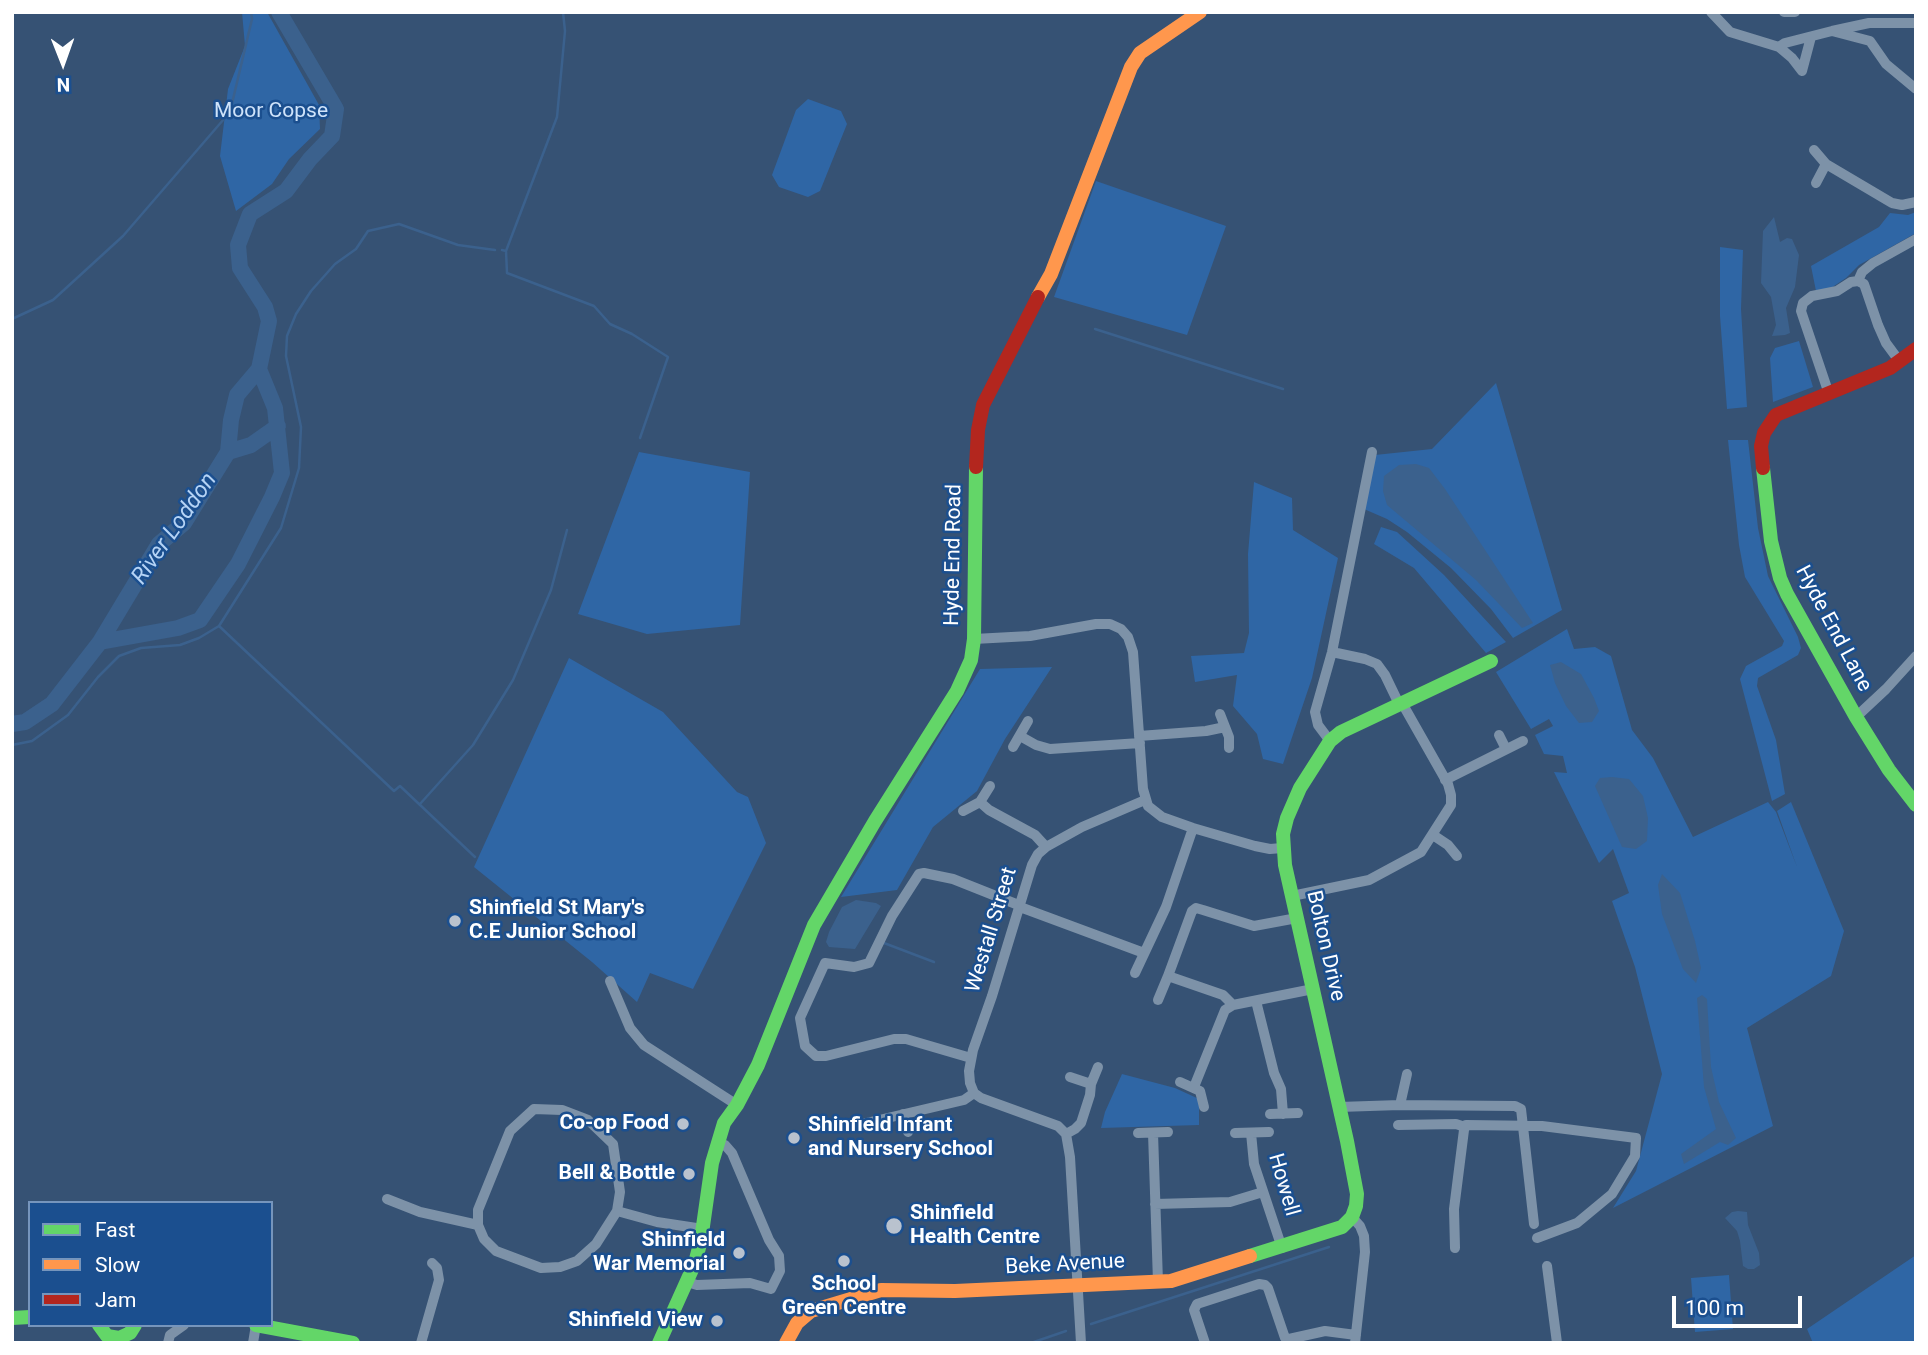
<!DOCTYPE html>
<html>
<head>
<meta charset="utf-8">
<style>
	body { margin:0 }
	#map { position:relative; width:1928px; height:1355px; overflow:hidden; background:#365274; font-family:Roboto,sans-serif }
	canvas { display:block }
	.frame { position:absolute; inset:0; border:14px solid #fff; pointer-events:none }
	.legend { position:absolute; left:28px; top:1201px; width:245px; height:126px; box-sizing:border-box; background:#1b4f8f; border:2px solid #7695bc; margin:0; padding:9px 12px; list-style:none; font-size:21px; color:#fff }
	.legend li { display:flex; align-items:center; gap:14px; height:35px }
	.legend b { width:35px; border:2px solid #7695bc }
	.north { position:absolute; left:28px; top:28px; width:70px; height:70px; -webkit-text-stroke:5px #1b4f8f; paint-order:stroke; rotate:179deg; font-size:19px; font-weight:700; line-height:28px; text-align:center; color:#fff }
	.north::after { content:''; display:block; margin:auto; width:24px; height:32px; background:#fff; clip-path:polygon(50% 0,100% 100%,50% 72%,0 100%) }
	.scale { position:absolute; left:1672px; top:1296px; width:130px; height:32px; box-sizing:border-box; border:4px solid #fff; border-top:0; padding-left:9px; font-size:21px; line-height:24px; white-space:nowrap; color:#fff; -webkit-text-stroke:5px #1b4f8f; paint-order:stroke }
</style>
</head>
<body>
<div id="map">
<canvas width="1928" height="1355"></canvas>
<div class="frame"></div>
<ul class="legend">
<li><b style="height:9px;background:#63d668"></b>Fast</li>
<li><b style="height:9px;background:#ff974d"></b>Slow</li>
<li><b style="height:9px;background:#b3261e"></b>Jam</li>
</ul>
<div class="north">N</div>
<div class="scale">100 m</div>
</div>
<script>
const context = document.querySelector('canvas').getContext('2d');
context.lineJoin = 'round';
function fillPath(path, color) {
  context.fillStyle = color;
  context.fill(path, 'evenodd');
}
function shape(rows) {
  const path = new Path2D();
  for (const r of rows) {
    path.moveTo(r[0], r[1]);
    for (let i = 2; i < r.length; i += 2) path.lineTo(r[i], r[i + 1]);
  }
  return path;
}
function trace(path, color, width, dash) {
  context.strokeStyle = color;
  context.lineWidth = width;
  context.lineCap = dash ? 'butt' : 'round';
  context.setLineDash(dash || []);
  context.stroke(path);
}
function write(font, color, halo, rows, align = 'center') {
  context.font = font + ' Roboto,sans-serif';
  context.lineWidth = 5;
  context.setLineDash([]);
  context.textBaseline = 'middle';
  context.strokeStyle = halo;
  context.fillStyle = color;
  for (const [text, x, y, turn = 0] of rows) {
    context.save();
    context.translate(x, y);
    context.rotate((+turn || 0) * Math.PI / 180);
    context.textAlign = isNaN(turn) ? turn : align;
    if (halo) context.strokeText(text, 0, 0);
    context.fillText(text, 0, 0);
    context.restore();
  }
}
const green = shape([
	[242,12,267,12,319,105,320,129,289,159,272,184,236,211,220,156,228,89,245,46],
	[808,99,841,111,847,124,820,191,808,197,779,187,772,175,796,110],
	[1096,181,1226,226,1187,335,1054,297],
	[1916,212,1916,233,1859,265,1846,278,1831,288,1816,291,1811,266,1879,227,1890,213,1908,215],
	[1720,247,1743,250,1741,309,1747,407,1727,409,1720,316],
	[1799,341,1813,387,1773,402,1770,358,1775,348],
	[1496,383,1562,610,1513,638,1491,609,1451,568,1407,532,1387,519,1364,509,1375,455,1432,449],
	[1728,440,1748,440,1758,528,1768,576,1798,637,1801,648,1798,655,1758,678,1757,686,1776,740,1785,794,1772,801,1740,679,1746,666,1782,646,1784,641,1745,577,1739,545],
	[639,452,750,472,740,625,647,634,578,614],
	[1254,482,1292,498,1293,530,1338,558,1312,678,1283,764,1263,759,1257,734,1233,706,1237,675,1195,682,1191,656,1244,653,1249,633,1248,554],
	[1381,527,1397,532,1444,575,1506,642,1486,653,1414,568,1374,544],
	[1567,629,1574,649,1595,647,1611,656,1632,730,1653,758,1693,837,1768,802,1776,812,1797,867,1777,811,1791,802,1844,931,1831,976,1747,1028,1773,1126,1613,1208,1636,1171,1662,1074,1635,967,1612,901,1629,893,1613,849,1599,863,1554,772,1567,773,1563,756,1544,754,1535,735,1553,726,1549,719,1531,729,1496,672],
	[569,658,663,712,737,792,748,797,766,843,693,989,650,973,637,1002,592,962,474,867],
	[1052,667,1005,739,977,791,933,827,897,890,841,897,980,669],
	[1122,1074,1175,1088,1199,1099,1199,1125,1101,1128,1105,1112],
	[1916,1255,1916,1343,1813,1343,1807,1329],
	[1729,1275,1733,1329,1695,1332,1691,1278]
]);
const water = shape([
	[1774,217,1780,242,1787,238,1792,239,1799,255,1795,287,1786,308,1790,333,1785,335,1772,336,1776,325,1771,297,1761,283,1763,231],
	[1416,464,1429,468,1445,489,1533,623,1522,628,1476,580,1387,505,1383,491,1384,476,1399,465],
	[1561,662,1581,674,1594,698,1599,711,1592,722,1579,723,1566,706,1555,683,1550,665],
	[1612,777,1629,779,1643,796,1648,818,1647,841,1636,849,1622,847,1595,786,1600,778],
	[1662,874,1680,893,1695,941,1701,968,1696,983,1683,969,1662,914,1658,885],
	[856,900,876,903,881,906,855,949,829,947,826,942,829,932,842,907],
	[1702,995,1707,999,1711,1067,1719,1102,1736,1138,1728,1145,1720,1142,1684,1164,1681,1154,1716,1129,1704,1087,1697,998],
	[1738,1211,1747,1212,1748,1225,1759,1253,1760,1265,1754,1269,1748,1269,1743,1266,1740,1241,1737,1231,1725,1218,1732,1212]
]);
const stream = shape([
	[502,250,506,251,557,117,565,31,563,12],
	[506,251,507,273,594,306,610,324,632,334,668,357,640,438],
	[12,319,53,300,123,236,230,112,252,19,251,12],
	[1095,329,1283,389],
	[219,626,394,791,400,786,475,857],
	[12,745,32,741,68,715,98,677,119,656,141,648,180,645,199,638,219,626,281,528,299,468,301,427,286,356,287,336,296,314,311,291,335,264,356,249,368,231,399,224,458,245,495,250],
	[420,804,473,745,513,680,551,590,567,530],
	[884,943,934,962],
	[1091,1324,1329,1247],
	[1031,1343,1066,1331]
]);
const river = shape([
	[228,452,251,445,278,426],
	[100,642,178,628,200,620,238,564,272,497,282,473,275,408,259,369,269,321,265,307,240,268,238,245,250,214,286,191,310,159,332,136,336,109,279,12],
	[12,724,25,722,52,704,100,642,159,544,184,523,228,452,231,420,237,395,259,369]
]);
const street = shape([
	[1711,12,1730,32,1779,47,1792,58,1802,71],
	[1784,12,1795,12],
	[1832,31,1870,41,1886,64,1916,89],
	[1779,47,1785,43,1832,31,1869,23,1916,23],
	[1802,71,1811,37],
	[1814,150,1826,164,1892,203,1902,205,1916,202],
	[1816,183,1826,164],
	[1858,281,1862,272,1873,263,1916,239],
	[1829,394,1801,311,1803,303,1812,296,1837,291,1851,282,1858,281,1864,284,1878,325,1886,343,1900,362],
	[974,639,1030,636,1096,624,1110,624,1121,629,1128,637,1133,652,1143,789,1148,806,1162,817,1193,828,1255,846,1270,849,1282,848],
	[1332,652,1365,659,1377,664,1385,675,1399,704],
	[1220,714,1229,737,1229,748],
	[1856,717,1886,689,1916,656],
	[1499,735,1506,749],
	[1020,736,1036,745,1050,749,1140,743],
	[1139,736,1206,731,1225,727],
	[1330,741,1318,725,1315,712,1332,652,1372,452],
	[1013,747,1028,721],
	[1445,780,1523,741],
	[980,802,989,810,1035,835,1046,847],
	[963,811,980,802,990,786],
	[1433,835,1448,845,1457,856],
	[1292,896,1369,880,1421,852,1451,805,1451,795,1448,784,1402,703],
	[1020,907,1144,953],
	[1135,973,1166,907,1193,828],
	[610,981,630,1028,644,1045,737,1105],
	[1158,1000,1168,976],
	[1256,1001,1274,1073,1281,1089,1283,1114],
	[1233,1005,1223,995,1168,976,1192,911,1196,908,1203,910,1254,926,1297,918],
	[971,1058,906,1039,894,1039,826,1056,816,1056,805,1046,800,1018,825,963,854,967,869,963,892,916,919,874,924,873,953,879,1021,906],
	[1070,1077,1091,1084],
	[1180,1082,1200,1091,1204,1107],
	[1194,1087,1225,1010,1233,1005,1313,989],
	[1400,1105,1515,1106,1521,1109,1534,1224],
	[1339,1107,1400,1105,1407,1074],
	[903,1114,908,1132],
	[1270,1114,1298,1113],
	[862,1124,964,1100,974,1093],
	[1398,1125,1456,1124,1465,1127],
	[1138,1133,1168,1132],
	[1153,1133,1158,1282],
	[1235,1133,1269,1132],
	[1251,1133,1254,1164,1282,1248],
	[1066,1134,1075,1129,1081,1123,1090,1095,1091,1084,1098,1067],
	[387,1199,420,1212,478,1225],
	[1155,1204,1230,1202,1263,1192],
	[617,1211,620,1192,613,1144,588,1120,562,1110,534,1109,510,1131,478,1210,478,1225,484,1239,496,1251,541,1268,560,1267,577,1261,596,1244,617,1211,657,1222,703,1229],
	[1352,1217,1360,1226,1364,1236,1365,1252,1355,1343],
	[1455,1248,1454,1209,1464,1130,1466,1125,1542,1126,1636,1138,1635,1156,1612,1194,1577,1223,1537,1238],
	[1547,1266,1557,1343],
	[687,1282,697,1285,750,1283,771,1289,780,1271,779,1256,769,1240,732,1153,725,1145,718,1142],
	[168,1343,170,1335,184,1325],
	[253,1343,256,1325],
	[421,1343,439,1280,437,1268,432,1263],
	[1081,1343,1070,1157,1066,1134,1058,1126,981,1098,974,1093,970,1083,969,1071,973,1050,992,996,1032,865,1038,854,1046,847,1082,827,1145,800],
	[1205,1343,1194,1310,1197,1304,1259,1284,1265,1285,1268,1288,1285,1338,1289,1339,1325,1331,1356,1335]
]);
const fast = shape([
	[1763,468,1771,541,1780,578,1787,594,1856,717,1889,770,1916,805],
	[1250,1256,1342,1227,1352,1217,1356,1206,1357,1194,1347,1141,1285,865,1283,834,1287,818,1300,788,1330,741,1341,732,1491,661],
	[12,1318,30,1317],
	[99,1325,107,1336,119,1338,130,1333,135,1325],
	[256,1325,353,1343],
	[659,1343,695,1263,701,1240,712,1163,724,1123,737,1105,758,1065,814,925,875,821,957,691,971,660,974,639,976,467]
]);
const slow = shape([
	[1038,297,1051,274,1131,67,1140,53,1200,12],
	[786,1343,797,1323,811,1311,881,1290,955,1291,1171,1281,1250,1256]
]);
const jam = shape([
	[976,467,978,430,983,405,1038,297],
	[1763,468,1761,446,1764,433,1776,415,1890,368,1916,349]
]);
const markers = [
	[455,921,7,"#b9c2ce"],
	[683,1124,7,"#b9c2ce"],
	[794,1138,7,"#b9c2ce"],
	[689,1174,7,"#b9c2ce"],
	[894,1226,9,"#b9c2ce"],
	[739,1253,7,"#b9c2ce"],
	[844,1261,7,"#b9c2ce"],
	[717,1321,7,"#b9c2ce"]
];
const parkNames = [
	["Moor Copse",271,112]
];
const streetNames = [
	["Hyde End Road",954,555,-89],
	["Hyde End Lane",1833,629,62],
	["Westall Street",992,930,-73],
	["Bolton Drive",1325,946,77],
	["Howell",1283,1185,74],
	["Beke Avenue",1065,1265,-3]
];
const poiNames = [
	["Shinfield St Mary's",469,909,"left"],
	["C.E Junior School",469,933,"left"],
	["Co-op Food",669,1124],
	["Shinfield Infant",808,1126,"left"],
	["and Nursery School",808,1150,"left"],
	["Bell & Bottle",675,1174],
	["Shinfield",910,1214,"left"],
	["Health Centre",910,1238,"left"],
	["Shinfield",725,1241],
	["War Memorial",725,1265],
	["School",844,1285,"center"],
	["Green Centre",844,1309,"center"],
	["Shinfield View",703,1321]
];
const waterNames = [
	["River Loddon",175,529,-55]
];
fillPath(green, '#2f66a5');
fillPath(water, '#3b618d');
trace(stream, '#3b618d', 2.5);
trace(river, '#3b618d', 16);
trace(street, '#7d92a8', 10);
trace(fast, '#63d668', 14);
trace(slow, '#ff974d', 14);
trace(jam, '#b3261e', 14);
for (const [x, y, r, color] of markers) {
  const dot = new Path2D();
  dot.arc(x, y, r, 0, 2 * Math.PI);
  context.fillStyle = color;
  context.fill(dot);
  trace(dot, '#1b4f8f', 2.5);
}
write('21px', '#cfe3fa', '#1b4f8f', parkNames);
write('21px', '#fff', '#1b4f8f', streetNames);
write('bold 21px', '#fff', '#1b4f8f', poiNames, 'right');
write('italic 23px', '#b5d3f5', '#1b4f8f', waterNames);
</script>
</body>
</html>
